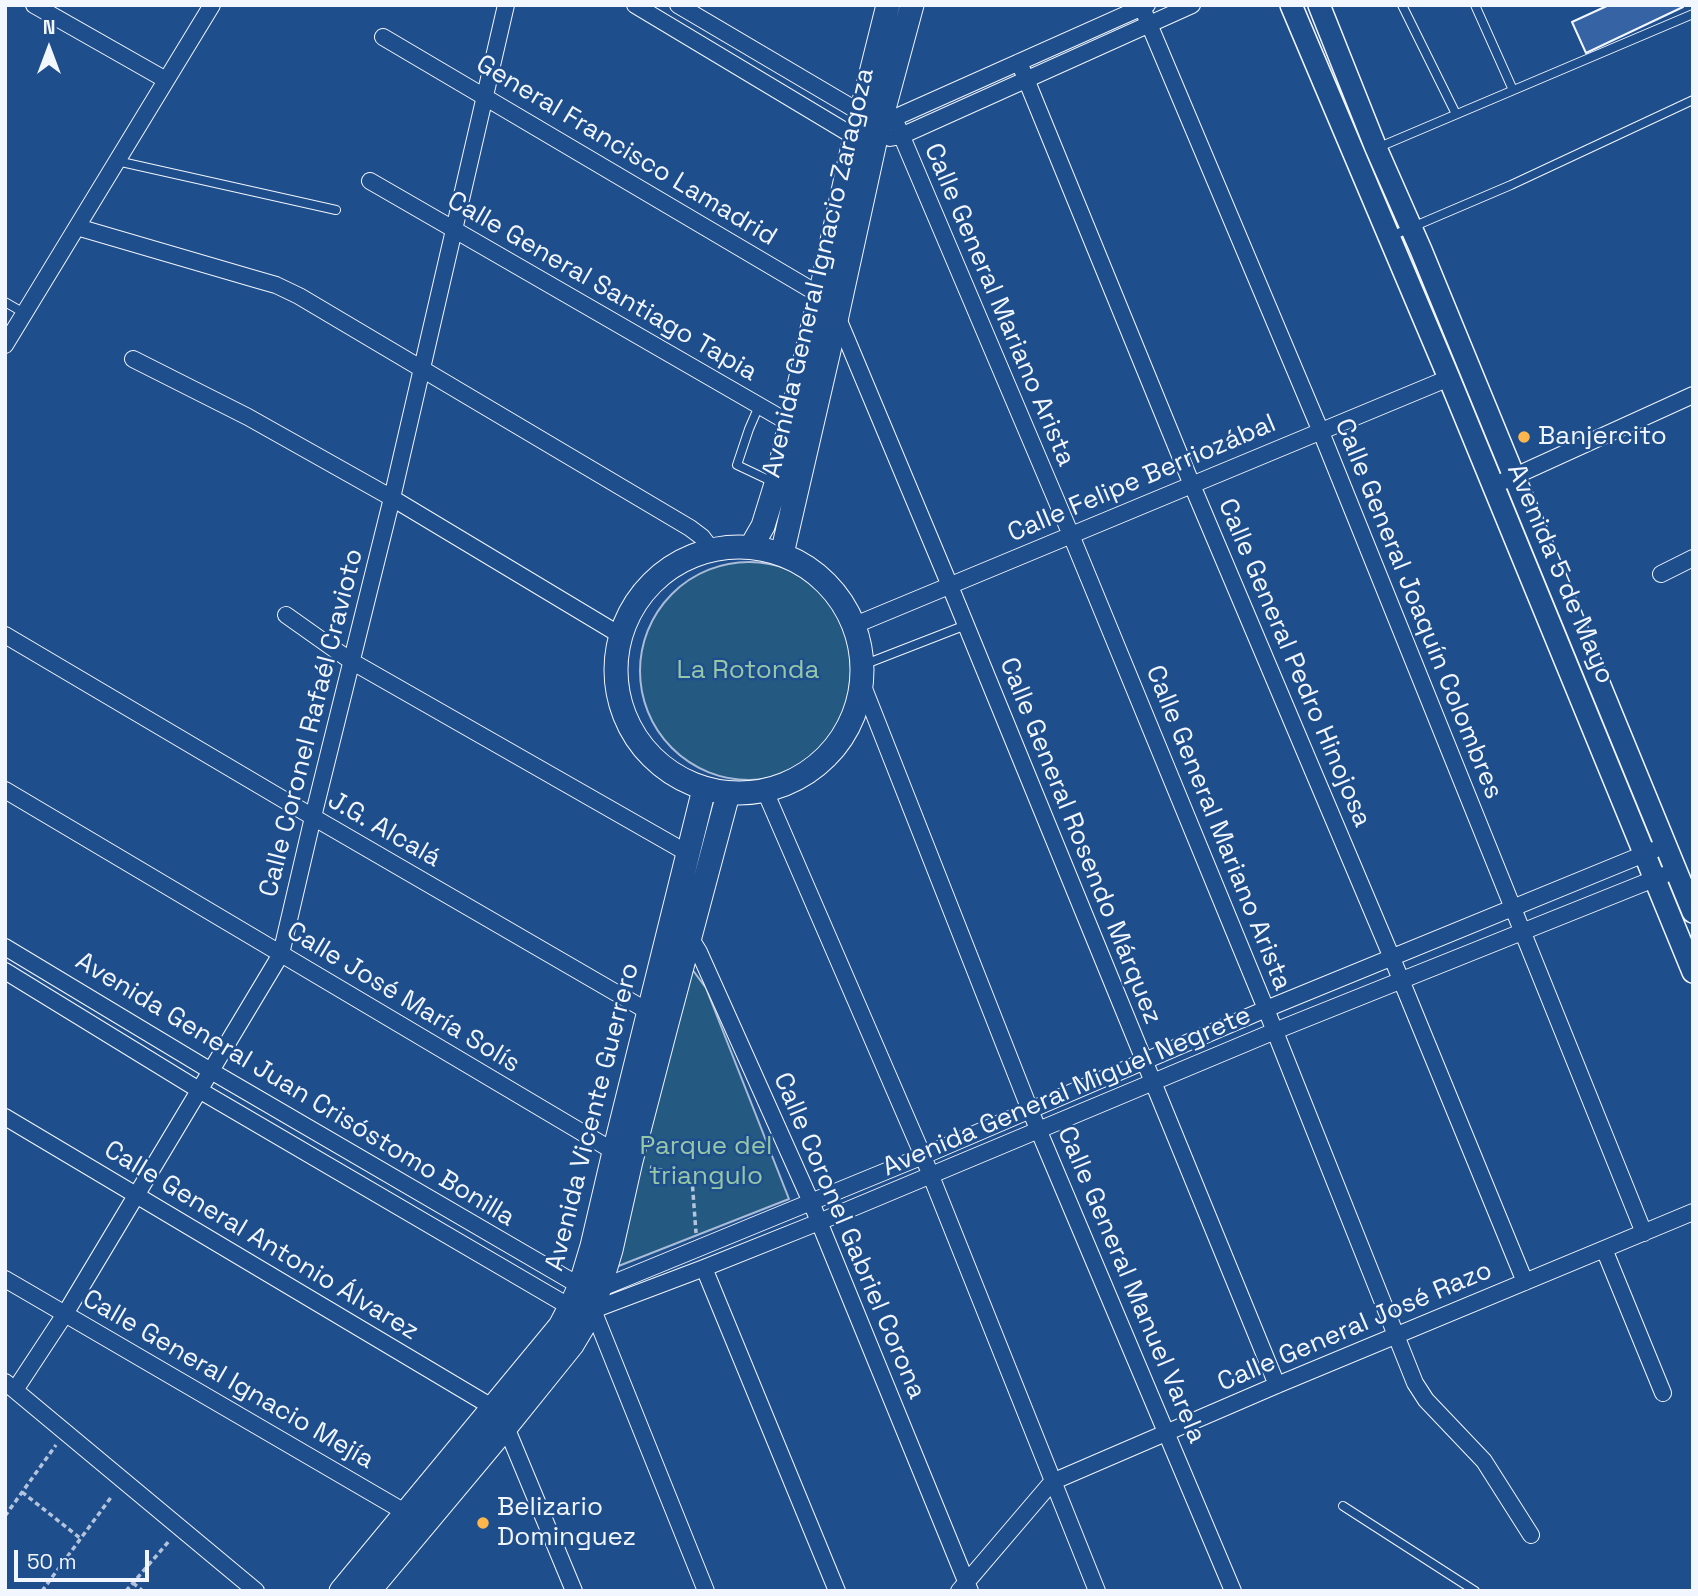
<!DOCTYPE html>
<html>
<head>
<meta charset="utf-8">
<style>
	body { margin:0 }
	#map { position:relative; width:1698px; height:1596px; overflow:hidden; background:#1f4e8c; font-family:"Space Grotesk",sans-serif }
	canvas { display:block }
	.frame { position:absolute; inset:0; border:7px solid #f2f6ff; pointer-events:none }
	.north { position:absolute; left:14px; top:14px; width:70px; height:70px; -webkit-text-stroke:5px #1f4e8c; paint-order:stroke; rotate:0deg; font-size:19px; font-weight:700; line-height:28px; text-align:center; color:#f2f6ff }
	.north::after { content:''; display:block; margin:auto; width:24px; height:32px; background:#f2f6ff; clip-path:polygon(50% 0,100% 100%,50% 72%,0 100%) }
	.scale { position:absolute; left:14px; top:1550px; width:135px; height:32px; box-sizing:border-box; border:4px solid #f2f6ff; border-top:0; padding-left:9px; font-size:21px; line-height:24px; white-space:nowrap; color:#f2f6ff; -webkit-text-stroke:5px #1f4e8c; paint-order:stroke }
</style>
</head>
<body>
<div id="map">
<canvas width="1698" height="1596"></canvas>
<div class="frame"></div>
<div class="north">N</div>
<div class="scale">50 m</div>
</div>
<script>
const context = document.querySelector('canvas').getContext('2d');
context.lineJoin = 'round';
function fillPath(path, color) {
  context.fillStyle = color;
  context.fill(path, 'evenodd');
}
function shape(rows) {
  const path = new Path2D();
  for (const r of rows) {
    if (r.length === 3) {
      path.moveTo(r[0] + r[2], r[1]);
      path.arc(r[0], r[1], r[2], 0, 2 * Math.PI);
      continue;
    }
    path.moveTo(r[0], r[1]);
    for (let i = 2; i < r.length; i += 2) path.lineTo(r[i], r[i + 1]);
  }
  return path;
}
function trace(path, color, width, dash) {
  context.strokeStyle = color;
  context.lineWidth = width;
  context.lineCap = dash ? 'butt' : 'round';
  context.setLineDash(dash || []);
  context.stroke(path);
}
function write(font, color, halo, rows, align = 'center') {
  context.font = font + ' "Space Grotesk",sans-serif';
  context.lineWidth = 5;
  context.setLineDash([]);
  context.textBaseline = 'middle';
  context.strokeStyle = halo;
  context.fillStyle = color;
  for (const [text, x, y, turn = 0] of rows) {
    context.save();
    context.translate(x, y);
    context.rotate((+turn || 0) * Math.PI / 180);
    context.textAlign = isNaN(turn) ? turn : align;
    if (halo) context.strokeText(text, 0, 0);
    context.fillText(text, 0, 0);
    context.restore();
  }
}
const green = shape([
	[749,671,109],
	[689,965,706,988,789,1199,616,1267,689,965]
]);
const building = shape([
	[1609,5,1682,5,1683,7,1586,53,1572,22,1609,5]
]);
const path = shape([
	[650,1167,692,1179,696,1233],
	[22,1492,80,1538],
	[5,1516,56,1445],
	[133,1583,143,1591],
	[42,1591,112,1496],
	[126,1591,170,1540]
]);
const service = shape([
	[1402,5,1456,114],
	[1475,5,1513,90],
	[1377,148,1693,14],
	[117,161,336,210],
	[1389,237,1511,185,1693,100],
	[5,302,24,313],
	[759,406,749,429,737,465,775,483],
	[863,665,966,625],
	[1343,1506,1475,1591]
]);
const minor = shape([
	[34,5,166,80],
	[635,5,855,137,865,139],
	[678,5,861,113,881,119,894,118,1147,5],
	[1141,5,1321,432,1644,1233],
	[383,37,820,295,837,316,950,586,1277,1385],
	[1019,62,1192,485,1392,958,1525,1282],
	[894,118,1071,535,1266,1009,1415,1383,1426,1400,1484,1461,1531,1535],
	[890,138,901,136,1192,5],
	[370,181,798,428],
	[77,227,255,279,276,285,299,296,690,528,702,537,712,550],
	[5,345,212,5],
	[133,359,248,417,392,498,620,635],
	[1504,481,1693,395],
	[1661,574,1693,558],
	[286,615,351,661,689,854],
	[855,625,1449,378],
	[5,635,313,817,656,1016],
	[863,686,1030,1110,1233,1591],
	[5,790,620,1155],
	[765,791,923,1156,1097,1591],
	[688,934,699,952,811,1202,970,1591],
	[5,947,211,1071,580,1286,599,1289,923,1156,1266,1009,1654,850],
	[5,971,199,1090,570,1307,593,1310,704,1268,819,1222,1275,1031,1664,875],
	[5,1117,492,1407,506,1427,574,1591],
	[1604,1249,1663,1393],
	[704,1268,837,1591],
	[5,1279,415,1518],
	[593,1310,706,1591],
	[5,1382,256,1591],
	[15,1390,65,1314,281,954,313,817,392,498,506,5],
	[959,1591,1052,1482,1277,1385,1693,1212]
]);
const tertiary = shape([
	[1291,5,1449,378,1693,972],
	[1319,5,1376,148,1421,250,1693,912]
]);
const secondary = shape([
	[739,670,123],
	[751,547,763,526,776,484,820,295,855,137,888,5],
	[782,554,837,316,875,142,912,5],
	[341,1591,560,1326,570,1307,580,1286,592,1246,614,1152,704,789],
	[369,1591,506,1427,572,1345,593,1310,611,1250,631,1161,667,1023,728,794]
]);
const markers = [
	[1524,437,7,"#ffb74d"],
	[483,1523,7,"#ffb74d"]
];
const streetNames = [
	["General Francisco Lamadrid",626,151,31],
	["Avenida General Ignacio Zaragoza",819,273,-77],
	["Calle General Santiago Tapia",602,287,30],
	["Calle General Mariano Arista",999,305,67],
	["Calle Felipe Berriozábal",1142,479,-23],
	["Avenida 5 de Mayo",1560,574,67],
	["Calle General Joaquín Colombres",1418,609,68],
	["Calle General Pedro Hinojosa",1294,663,67],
	["Calle Coronel Rafaél Cravioto",312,723,-76],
	["Calle General Mariano Arista",1218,828,68],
	["J.G. Alcalá",384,830,30],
	["Calle General Rosendo Márquez",1080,841,68],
	["Calle José María Solís",403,998,31],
	["Avenida General Juan Crisóstomo Bonilla",295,1090,31],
	["Avenida General Miguel Negrete",1067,1092,-23],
	["Avenida Vicente Guerrero",593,1117,-76],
	["Calle Coronel Gabriel Corona",849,1236,67],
	["Calle General Antonio Álvarez",261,1241,31],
	["Calle General Manuel Varela",1131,1285,67],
	["Calle General José Razo",1355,1327,-23],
	["Calle General Ignacio Mejía",228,1380,30]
];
const poiNames = [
	["Banjercito",1538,437],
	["Belizario",497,1508],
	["Dominguez",497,1538]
];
const parkNames = [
	["La Rotonda",748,671],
	["Parque del",706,1147],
	["triangulo",706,1177]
];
fillPath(green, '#245a82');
trace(green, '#a8bbd7', 2);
fillPath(building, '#3563a3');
trace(building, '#f2f6ff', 2);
trace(service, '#f2f6ff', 10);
trace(minor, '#f2f6ff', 18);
trace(tertiary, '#f2f6ff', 24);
trace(secondary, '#f2f6ff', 25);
trace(path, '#b3c4dc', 3.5, [5, 3.5]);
trace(service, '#1f4e8c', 8);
trace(minor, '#1f4e8c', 16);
trace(tertiary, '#1f4e8c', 21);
trace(secondary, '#1f4e8c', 23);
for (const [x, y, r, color] of markers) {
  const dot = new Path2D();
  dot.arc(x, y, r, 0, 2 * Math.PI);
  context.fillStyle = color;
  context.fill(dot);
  trace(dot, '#1f4e8c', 2.5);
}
write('26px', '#f2f6ff', '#1f4e8c', streetNames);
write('26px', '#f2f6ff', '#1f4e8c', poiNames, 'left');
write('26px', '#97c8a6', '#1f4e8c', parkNames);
</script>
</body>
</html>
